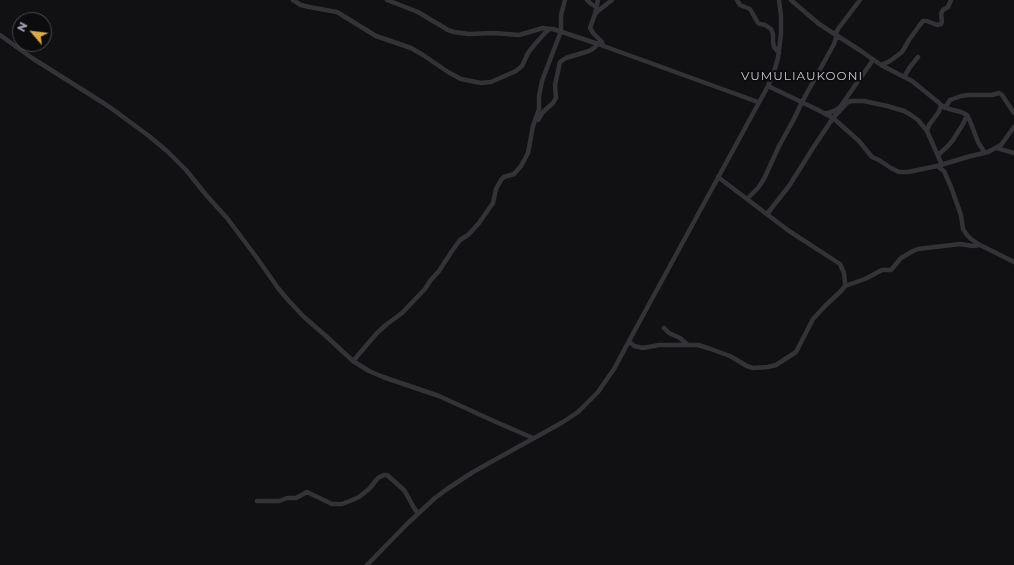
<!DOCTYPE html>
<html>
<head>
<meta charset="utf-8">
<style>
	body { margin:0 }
	#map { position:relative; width:1014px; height:565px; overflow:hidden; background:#111113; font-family:Montserrat,sans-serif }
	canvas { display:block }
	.north { position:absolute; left:12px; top:12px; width:40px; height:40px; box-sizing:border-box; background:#0c0c0e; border:1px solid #494a50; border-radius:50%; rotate:298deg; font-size:11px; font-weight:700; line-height:16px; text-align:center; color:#a4a8b2 }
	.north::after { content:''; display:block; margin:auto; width:14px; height:18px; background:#dcab40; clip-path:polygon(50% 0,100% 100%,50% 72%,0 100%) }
</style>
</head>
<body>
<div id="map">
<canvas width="1014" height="565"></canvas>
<div class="north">N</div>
</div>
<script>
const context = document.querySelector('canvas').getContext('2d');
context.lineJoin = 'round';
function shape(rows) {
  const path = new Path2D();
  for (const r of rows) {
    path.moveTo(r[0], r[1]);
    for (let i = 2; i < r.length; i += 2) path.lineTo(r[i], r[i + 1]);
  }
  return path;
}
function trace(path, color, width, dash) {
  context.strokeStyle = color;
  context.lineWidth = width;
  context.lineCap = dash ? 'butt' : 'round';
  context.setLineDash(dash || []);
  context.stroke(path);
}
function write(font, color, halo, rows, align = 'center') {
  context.font = font + ' Montserrat,sans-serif';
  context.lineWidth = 4;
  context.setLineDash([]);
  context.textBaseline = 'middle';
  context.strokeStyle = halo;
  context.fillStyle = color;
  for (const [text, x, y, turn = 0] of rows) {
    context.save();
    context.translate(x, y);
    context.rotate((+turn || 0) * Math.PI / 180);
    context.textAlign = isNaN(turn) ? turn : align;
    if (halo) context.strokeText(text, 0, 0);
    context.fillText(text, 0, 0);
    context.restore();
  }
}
const minor = shape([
	[293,0,301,5,309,7,337,12,376,36,411,48,423,55,448,72,461,79,481,83,491,82,516,71,522,66,528,53,535,44,546,32,550,29,553,29,598,44,758,102],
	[387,0,418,12,448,30,454,32,469,34,494,33,519,35,543,28,550,29],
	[587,0,590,3,596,7],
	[737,0,740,5,750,9,758,23,760,24,765,25,771,29,773,34,773,42,774,47,779,53],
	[791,0,819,24,861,51,881,65,912,81,938,102,941,105,940,109,938,113,929,125,927,131],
	[595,14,598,0],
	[0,35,32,58,86,92,111,108,149,136,168,152,186,170,207,196,227,218,257,258,278,288,288,300,303,316,327,337,353,361,369,371,383,377,439,396,496,422,533,438],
	[603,46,602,42,593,33,590,28,595,14,598,11,612,0],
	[881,65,890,61,902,52,909,40,919,26,923,21,927,21,937,25,941,24,942,21,941,14,943,10,948,7,951,0],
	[904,77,910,67,918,57],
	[768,86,818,110,833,118,859,141,872,157,879,160,891,168,899,172,908,172,937,166,971,156,988,152,1001,145,1014,127],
	[943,106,949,109,961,112,967,115,970,121,978,142,985,153],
	[945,108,950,100,961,96,969,95,992,95,999,93,1002,95,1014,113],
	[825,114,834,111,840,107,873,60],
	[538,120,543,112,553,103,556,98,555,85,560,62,566,58,589,51,594,48,598,44],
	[997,148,1014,153],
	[938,155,948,146,953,140,963,124,967,115],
	[937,166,944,171,951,187,961,215,963,229,967,235,971,239,980,245,1014,262],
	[747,199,758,188,764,179,779,146,794,119,802,102,834,44,836,38,836,33,838,29,860,0],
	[767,214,789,186,813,148,833,118,848,102,852,101,864,101,887,106,904,111,911,115,918,120,927,131,942,165],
	[845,286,865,279,882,270,891,270,901,258,913,251,918,249,960,244,973,246,980,245],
	[664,328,669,333,680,338,688,345],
	[629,341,634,346,643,348,659,345,698,345,708,348,730,356,747,366,753,368,768,367,776,365,793,354,796,352,813,319,825,306,841,291,845,286,845,282,844,273,840,264,837,262,789,231,718,177],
	[353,361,377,333,387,324,402,313,425,289,430,281,439,271,452,251,460,240,468,235,479,223,493,203,496,189,501,180,504,177,514,174,521,166,528,153,533,126,539,109,539,96,542,81,561,31,561,15,565,0],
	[257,501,279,501,287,498,296,498,307,492,332,504,342,504,350,501,359,497,369,489,378,478,384,475,387,475,404,490,407,495,414,508,418,513],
	[367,565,407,524,435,498,447,489,473,472,563,422,578,412,598,392,614,369,629,341,768,86,773,75,778,58,781,34,781,16,779,0]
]);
const quarterNames = [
	["VUMULIAUKOONI",802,76]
];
trace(minor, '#333337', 4.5);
context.letterSpacing = '1px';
write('12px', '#c5c7ce', '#0c0c0e', quarterNames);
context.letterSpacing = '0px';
</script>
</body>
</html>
